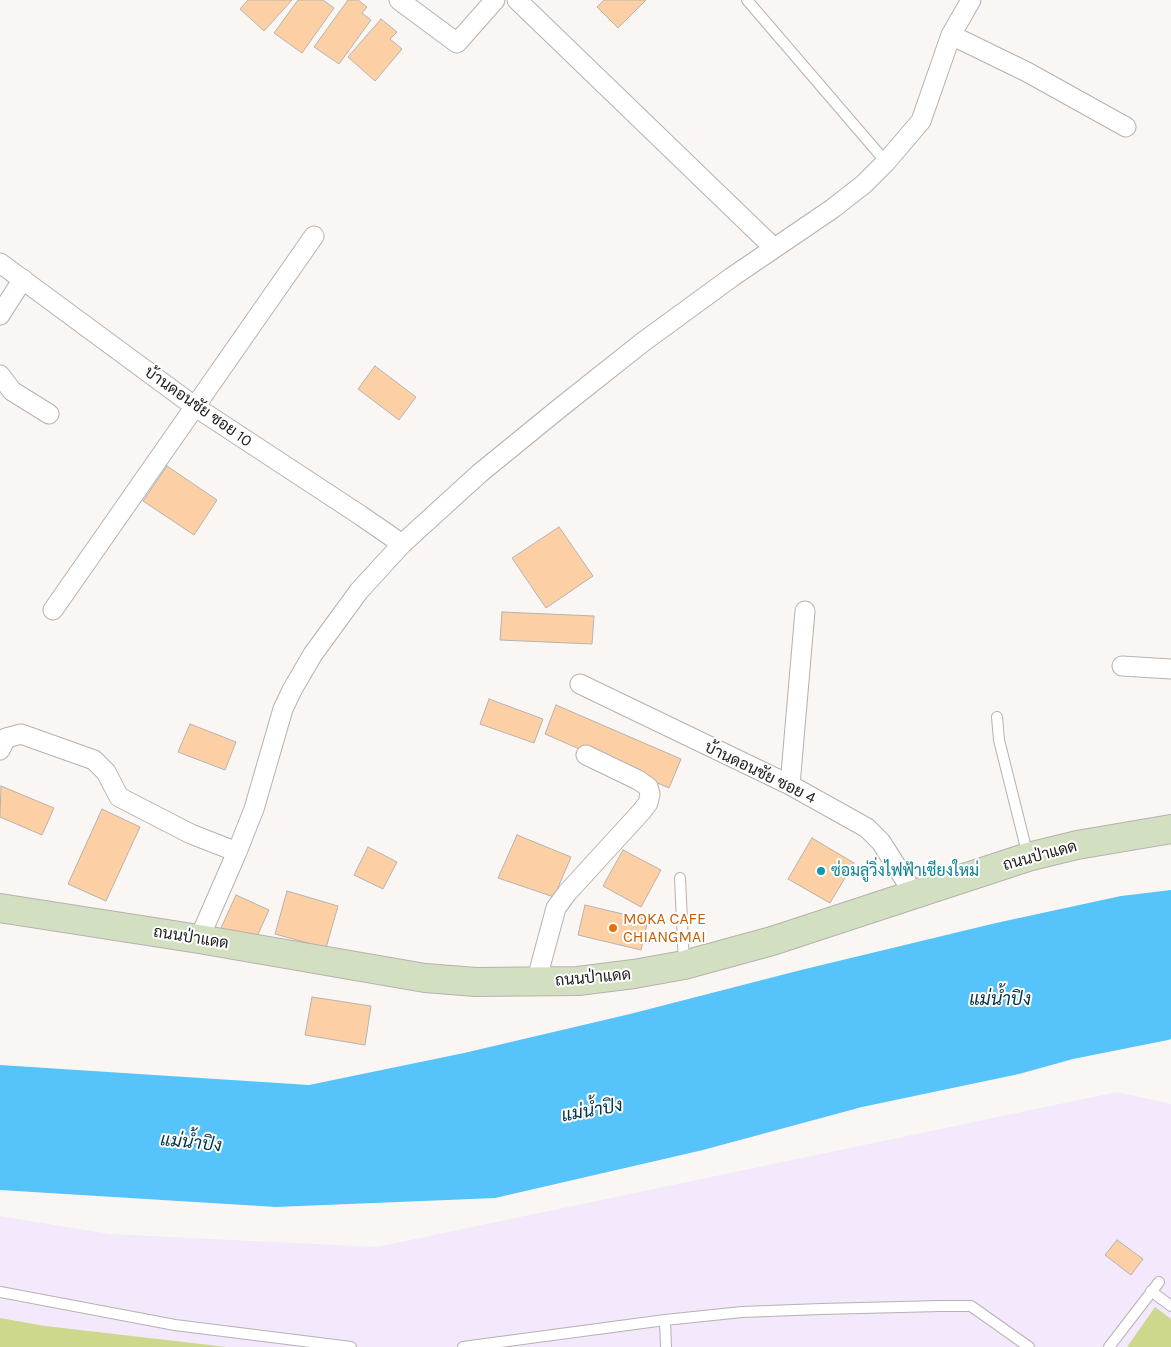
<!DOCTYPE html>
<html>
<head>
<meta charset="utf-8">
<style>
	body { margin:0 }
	canvas { display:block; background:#faf6f3 }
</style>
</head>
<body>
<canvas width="1171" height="1347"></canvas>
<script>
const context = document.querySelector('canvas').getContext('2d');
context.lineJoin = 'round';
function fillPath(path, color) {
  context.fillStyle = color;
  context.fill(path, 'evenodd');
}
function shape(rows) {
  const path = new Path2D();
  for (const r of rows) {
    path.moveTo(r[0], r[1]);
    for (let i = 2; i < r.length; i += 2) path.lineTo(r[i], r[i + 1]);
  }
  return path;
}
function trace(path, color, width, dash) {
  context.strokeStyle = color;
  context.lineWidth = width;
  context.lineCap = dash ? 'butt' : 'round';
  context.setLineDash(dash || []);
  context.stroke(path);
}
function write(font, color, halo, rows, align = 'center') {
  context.font = font + ' Karla,Sarabun,sans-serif';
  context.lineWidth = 4;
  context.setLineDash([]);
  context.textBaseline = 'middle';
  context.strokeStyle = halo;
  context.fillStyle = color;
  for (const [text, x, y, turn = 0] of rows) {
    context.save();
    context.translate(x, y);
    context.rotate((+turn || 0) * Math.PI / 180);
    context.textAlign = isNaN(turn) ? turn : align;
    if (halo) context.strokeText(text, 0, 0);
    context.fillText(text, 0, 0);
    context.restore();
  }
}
const commercial = shape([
	[1117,1092,1171,1104,1171,1347,0,1347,0,1216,110,1234,377,1247]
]);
const green = shape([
	[1155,1307,1171,1319,1171,1347,1127,1347],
	[0,1318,45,1326,227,1347,0,1347]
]);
const water = shape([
	[1171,890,1171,1039,1168,1040,1073,1059,1019,1074,862,1107,703,1150,495,1198,276,1207,0,1190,0,1065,309,1085,464,1053,630,1014,801,970,996,923,1121,896]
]);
const building = shape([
	[248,0,292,0,264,31,240,9,248,0],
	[298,0,323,0,334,8,302,53,274,33,298,0],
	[348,0,358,0,367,7,362,13,371,20,339,64,314,47,348,0],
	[604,0,646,0,618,28,597,7,604,0],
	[381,19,397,32,390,39,402,49,375,81,348,57,381,19],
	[375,366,416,397,399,420,358,389,375,366],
	[167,466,217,500,194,535,143,501,167,466],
	[559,527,593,576,546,608,512,558,559,527],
	[502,612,594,616,592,644,500,640,502,612],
	[489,699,543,719,534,743,480,724,489,699],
	[556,705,681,759,669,788,545,734,556,705],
	[190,724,236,742,225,770,178,752,190,724],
	[1,786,54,808,42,835,0,817,1,786],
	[102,809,140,827,106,901,68,884,102,809],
	[517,835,571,857,554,897,498,878,517,835],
	[812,838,854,863,830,903,788,879,812,838],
	[368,847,397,862,383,889,354,875,368,847],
	[623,850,661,870,641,907,603,886,623,850],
	[287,891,338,906,326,948,275,934,287,891],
	[236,895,269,910,254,943,221,928,236,895],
	[585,905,648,920,641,950,578,935,585,905],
	[312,997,371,1006,365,1045,305,1035,312,997],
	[1117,1240,1143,1259,1131,1275,1105,1255,1117,1240]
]);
const lane = shape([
	[747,0,886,162],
	[997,717,999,740,1028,856],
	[680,878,684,964],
	[1151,1291,1171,1306],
	[0,1292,175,1325,351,1347],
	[665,1320,666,1347],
	[463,1347,665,1320,742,1312,821,1309,940,1306,971,1306,1029,1347],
	[1109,1347,1159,1282]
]);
const street = shape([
	[399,0,457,43,495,0],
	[517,0,774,248],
	[951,35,1027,72,1126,127],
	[0,263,194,406,360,515,402,544],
	[0,315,23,279],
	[0,375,12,391,49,414],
	[53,610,314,236],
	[1122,666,1171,669],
	[580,684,790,785,867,828,881,842,914,894],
	[0,750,6,738,21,734,94,760,106,772,119,797,191,834,237,852],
	[790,785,805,611],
	[199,939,237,852,254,809,283,709,292,690,313,654,359,591,402,544,480,473,561,407,643,342,732,277,832,209,864,184,886,162,921,121,951,35,971,0],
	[536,982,556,908,567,893,642,811,648,803,650,794,648,787,638,780,586,755]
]);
const secondary = shape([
	[0,908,199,939,425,978,476,982,578,981,634,974,684,965,772,941,1028,857,1077,845,1171,829]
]);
const markers = [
	[821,871,5,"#0f9aa8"],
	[613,928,5,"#e8710a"]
];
const streetNames = [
	["บ้านดอนชัย ซอย 10",198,407,35],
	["บ้านดอนชัย ซอย 4",760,773,26],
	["ถนนป่าแดด",1040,856,-15],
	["ถนนป่าแดด",191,938,9],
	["ถนนป่าแดด",593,978,-5]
];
const cultureNames = [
	["ซ่อมลู่วิ่งไฟฟ้าเชียงใหม่",831,871]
];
const foodNames = [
	["MOKA CAFE",623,919],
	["CHIANGMAI",623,937]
];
const waterNames = [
	["แม่น้ำปิง",1000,1000],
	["แม่น้ำปิง",592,1111,-10],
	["แม่น้ำปิง",191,1143,6]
];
fillPath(commercial, '#f3e8fc');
fillPath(green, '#cdd88d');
fillPath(water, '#57c3fb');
fillPath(building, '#fccfa4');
trace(building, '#b6b3b0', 1);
trace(lane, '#b5b2af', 12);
trace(street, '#b5b2af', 21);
trace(secondary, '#b5b2af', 30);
trace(lane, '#fff', 10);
trace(street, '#fff', 19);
trace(secondary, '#d3dfc1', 28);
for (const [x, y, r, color] of markers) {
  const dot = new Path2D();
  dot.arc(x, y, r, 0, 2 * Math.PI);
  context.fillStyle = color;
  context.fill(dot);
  trace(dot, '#fff', 2);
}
write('16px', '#1f1e1d', '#fff', streetNames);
write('16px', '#0d838f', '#fff', cultureNames, 'left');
write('16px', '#c56008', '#fff', foodNames, 'left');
write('italic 18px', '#013349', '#fff', waterNames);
</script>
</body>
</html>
